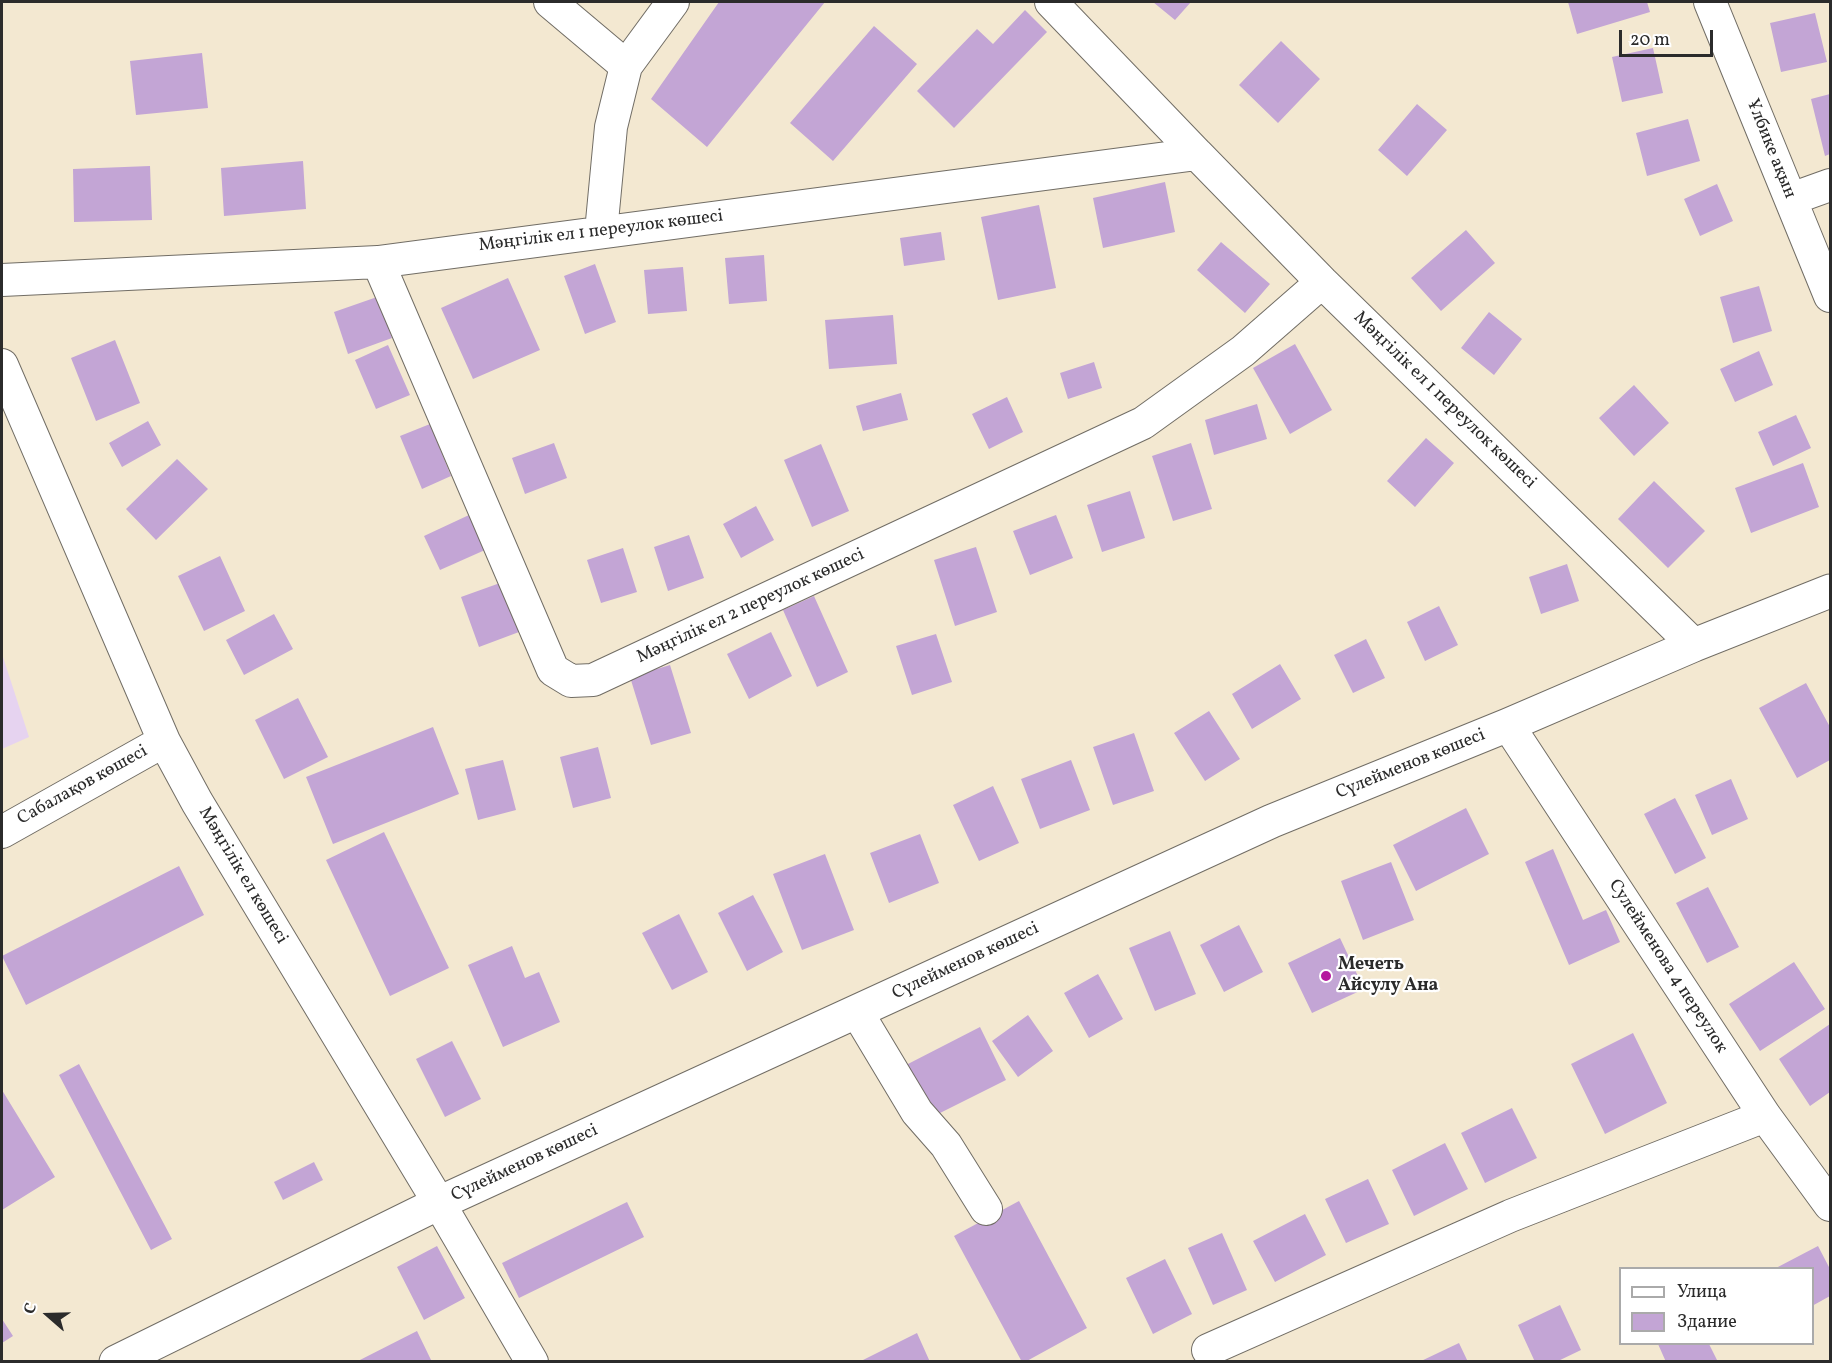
<!DOCTYPE html>
<html>
<head>
<meta charset="utf-8">
<style>
	body { margin:0 }
	#map { position:relative; width:1832px; height:1363px; overflow:hidden; background:#f3e8d1; font-family:Vollkorn,serif }
	canvas { display:block }
	.frame { position:absolute; inset:0; border:3px solid #2b2b2b; pointer-events:none }
	.legend { position:absolute; left:1619px; top:1267px; width:195px; height:78px; box-sizing:border-box; background:#fff; border:2px solid #aaa; margin:0; padding:8px 10px; list-style:none; font-size:18px; color:#2b2b2b }
	.legend li { display:flex; align-items:center; gap:12px; height:30px }
	.legend b { width:30px; border:2px solid #aaa }
	.north { position:absolute; left:18px; top:1285px; width:60px; height:60px; -webkit-text-stroke:4px #fff; paint-order:stroke; rotate:290deg; font-size:16px; font-weight:700; line-height:24px; text-align:center; color:#2b2b2b }
	.north::after { content:''; display:block; margin:auto; width:21px; height:27px; background:#2b2b2b; clip-path:polygon(50% 0,100% 100%,50% 72%,0 100%) }
	.scale { position:absolute; left:1619px; top:30px; width:94px; height:27px; box-sizing:border-box; border:3px solid #2b2b2b; border-top:0; padding-left:8px; font-size:18px; line-height:21px; white-space:nowrap; color:#2b2b2b; -webkit-text-stroke:4px #fff; paint-order:stroke }
</style>
</head>
<body>
<div id="map">
<canvas width="1832" height="1363"></canvas>
<div class="frame"></div>
<ul class="legend">
<li><b style="height:8px;background:#fff"></b>Улица</li>
<li><b style="height:16px;background:#c3a5d5"></b>Здание</li>
</ul>
<div class="north">С</div>
<div class="scale">20 m</div>
</div>
<script>
const context = document.querySelector('canvas').getContext('2d');
context.lineJoin = 'round';
function fillPath(path, color) {
  context.fillStyle = color;
  context.fill(path, 'evenodd');
}
function shape(rows) {
  const path = new Path2D();
  for (const r of rows) {
    path.moveTo(r[0], r[1]);
    for (let i = 2; i < r.length; i += 2) path.lineTo(r[i], r[i + 1]);
  }
  return path;
}
function trace(path, color, width, dash) {
  context.strokeStyle = color;
  context.lineWidth = width;
  context.lineCap = dash ? 'butt' : 'round';
  context.setLineDash(dash || []);
  context.stroke(path);
}
function write(font, color, halo, rows, align = 'center') {
  context.font = font + ' Vollkorn,serif';
  context.lineWidth = 4.5;
  context.setLineDash([]);
  context.textBaseline = 'middle';
  context.strokeStyle = halo;
  context.fillStyle = color;
  for (const [text, x, y, turn = 0] of rows) {
    context.save();
    context.translate(x, y);
    context.rotate((+turn || 0) * Math.PI / 180);
    context.textAlign = isNaN(turn) ? turn : align;
    if (halo) context.strokeText(text, 0, 0);
    context.fillText(text, 0, 0);
    context.restore();
  }
}
const built = shape([
	[2,654,29,737,2,749]
]);
const building = shape([
	[719,2,825,2,707,147,651,99],
	[1153,2,1191,2,1175,20],
	[1568,2,1647,2,1650,12,1577,34],
	[1025,10,1047,32,954,128,917,91,977,29,993,44],
	[1815,13,1827,62,1781,72,1770,23],
	[874,26,917,64,833,161,790,123],
	[1281,41,1320,79,1278,123,1239,85],
	[1653,48,1663,93,1622,102,1612,57],
	[202,53,208,108,136,115,130,61],
	[1830,94,1830,154,1825,156,1811,99],
	[1417,104,1447,130,1407,176,1378,150],
	[1688,119,1700,161,1647,176,1636,133],
	[303,161,306,209,224,216,221,168],
	[150,166,152,220,74,222,73,169],
	[1165,182,1175,232,1103,248,1093,198],
	[1717,184,1733,221,1700,236,1684,199],
	[1039,205,1056,288,998,300,981,217],
	[1466,230,1495,263,1441,311,1411,278],
	[941,232,945,260,904,266,900,238],
	[1221,242,1270,284,1245,313,1197,270],
	[764,255,767,301,729,304,725,258],
	[595,264,616,322,585,334,564,276],
	[683,267,687,311,648,314,644,270],
	[508,278,540,350,473,379,441,308],
	[1759,286,1772,331,1733,343,1720,297],
	[377,297,392,338,348,354,334,312],
	[1489,312,1522,339,1494,375,1461,348],
	[893,315,897,364,829,369,825,320],
	[115,340,140,403,96,421,71,358],
	[1295,344,1332,410,1290,434,1253,368],
	[388,345,410,395,376,409,355,360],
	[1759,351,1773,385,1735,402,1720,369],
	[1094,362,1102,388,1068,399,1060,373],
	[1634,385,1669,423,1634,456,1599,418],
	[901,393,908,420,863,431,856,406],
	[1007,397,1023,432,989,449,972,414],
	[1257,404,1267,439,1214,455,1205,420],
	[1796,415,1811,448,1773,466,1758,432],
	[148,421,161,445,122,467,109,443],
	[430,424,451,476,422,489,400,436],
	[1426,438,1454,463,1415,507,1387,481],
	[554,443,567,478,525,494,512,458],
	[1191,443,1212,509,1173,521,1152,456],
	[821,444,849,511,812,527,784,460],
	[177,459,208,489,156,540,126,509],
	[1803,463,1819,507,1751,533,1735,488],
	[1654,481,1705,531,1668,568,1618,519],
	[1130,491,1145,538,1102,552,1087,505],
	[756,506,774,540,741,558,723,524],
	[469,515,485,550,440,570,424,536],
	[1056,515,1073,558,1030,575,1013,531],
	[689,535,704,578,668,591,654,547],
	[976,547,997,612,955,626,934,560],
	[623,548,637,592,601,603,587,560],
	[220,556,245,611,204,631,178,576],
	[1567,564,1579,601,1541,614,1529,577],
	[500,583,519,632,479,647,461,597],
	[814,596,848,672,817,687,783,610],
	[1439,606,1458,645,1425,661,1407,622],
	[274,614,293,649,244,675,226,640],
	[771,632,792,676,749,699,727,654],
	[936,634,952,682,912,695,896,646],
	[1366,639,1385,678,1353,693,1334,655],
	[1280,664,1301,699,1252,729,1232,694],
	[670,665,691,733,651,745,630,677],
	[1806,683,1830,727,1830,760,1797,778,1759,708],
	[298,698,328,757,284,779,255,720],
	[1209,711,1240,759,1205,781,1174,733],
	[433,727,459,794,333,844,306,777],
	[1134,733,1154,791,1113,805,1093,747],
	[598,747,611,798,573,808,560,757],
	[503,760,516,810,478,820,465,769],
	[1071,760,1090,810,1040,829,1021,779],
	[1731,779,1748,819,1712,835,1695,795],
	[993,786,1019,843,979,861,953,805],
	[1675,798,1706,858,1675,874,1644,814],
	[1466,808,1489,854,1416,891,1393,845],
	[384,832,449,968,390,996,326,860],
	[920,834,939,883,889,903,870,853],
	[1553,849,1583,920,1606,910,1620,942,1569,965,1525,862],
	[825,854,854,930,802,950,773,874],
	[1391,862,1414,920,1363,940,1341,881],
	[179,866,204,915,26,1005,2,956],
	[1708,887,1739,947,1707,963,1676,903],
	[753,895,783,952,747,971,718,913],
	[679,914,708,972,672,990,642,933],
	[1239,925,1263,972,1224,992,1200,945],
	[1170,931,1196,994,1155,1011,1129,948],
	[1340,938,1364,989,1312,1013,1288,963],
	[512,946,525,978,539,972,560,1022,503,1047,468,965],
	[1794,962,1825,1009,1760,1051,1729,1004],
	[1098,974,1123,1019,1089,1038,1064,993],
	[1028,1015,1053,1051,1018,1077,992,1041],
	[1830,1024,1830,1092,1810,1106,1779,1059],
	[980,1027,1006,1080,932,1117,906,1065],
	[1633,1033,1667,1103,1605,1134,1571,1064],
	[452,1041,481,1099,445,1117,416,1059],
	[79,1064,172,1239,151,1250,59,1075],
	[2,1090,55,1177,2,1210],
	[1512,1108,1537,1158,1485,1183,1461,1133],
	[1445,1143,1468,1189,1414,1216,1392,1170],
	[314,1162,323,1180,283,1200,274,1182],
	[1368,1179,1389,1224,1346,1243,1325,1199],
	[1019,1201,1087,1328,1025,1362,1022,1362,954,1236],
	[627,1202,644,1237,519,1298,502,1263],
	[1305,1214,1326,1255,1275,1282,1253,1241],
	[1222,1233,1247,1290,1213,1305,1188,1248],
	[437,1246,465,1298,424,1320,397,1267],
	[1818,1246,1830,1269,1830,1296,1812,1306,1812,1268,1776,1268],
	[1165,1259,1192,1314,1153,1334,1126,1278],
	[1560,1305,1581,1350,1556,1362,1535,1362,1518,1325],
	[2,1319,13,1336,2,1343],
	[417,1331,432,1362,356,1362],
	[917,1333,930,1362,859,1362],
	[1459,1343,1468,1362,1419,1362],
	[1658,1344,1709,1344,1717,1360,1714,1362,1666,1362]
]);
const minor = shape([
	[550,2,626,66],
	[1051,2,1197,154],
	[1710,2,1830,296],
	[1791,199,1830,185],
	[601,232,611,127,626,66,673,2],
	[378,262,553,670,571,681,593,680,1143,423,1243,351,1322,282],
	[2,280,378,262,1197,154,1322,282,1694,645],
	[2,365,164,741,197,802,439,1203,532,1362],
	[1508,725,1765,1116,1830,1205],
	[2,832,164,741],
	[857,1012,917,1112,946,1145,986,1209],
	[1208,1350,1510,1216,1765,1116]
]);
const major = shape([
	[116,1362,439,1203,1272,821,1508,725,1694,645,1830,591]
]);
const markers = [
	[1326,976,6,"#b5179e"]
];
const streetNames = [
	["Ұлбике ақын",1770,149,68],
	["Мәңгілік ел 1 переулок көшесі",601,232,-7],
	["Мәңгілік ел 1 переулок көшесі",1444,401,44],
	["Мәңгілік ел 2 переулок көшесі",751,607,-25],
	["Сүлейменов көшесі",1411,765,-22],
	["Сабалақов көшесі",83,786,-29],
	["Мәңгілік ел көшесі",242,876,59],
	["Сүлейменов көшесі",966,962,-25],
	["Сулейменова 4 переулок",1667,967,57],
	["Сүлейменов көшесі",525,1164,-25]
];
const poiNames = [
	["Мечеть",1338,966],
	["Айсулу Ана",1338,987]
];
fillPath(built, '#e6d3f0');
fillPath(building, '#c3a5d5');
trace(minor, '#716d65', 34);
trace(major, '#716d65', 35);
trace(minor, '#fff', 32);
trace(major, '#fff', 33);
for (const [x, y, r, color] of markers) {
  const dot = new Path2D();
  dot.arc(x, y, r, 0, 2 * Math.PI);
  context.fillStyle = color;
  context.fill(dot);
  trace(dot, '#fff', 2);
}
write('18px', '#2b2b2b', '#fff', streetNames);
write('bold 18px', '#2b2b2b', '#fff', poiNames, 'left');
</script>
</body>
</html>
